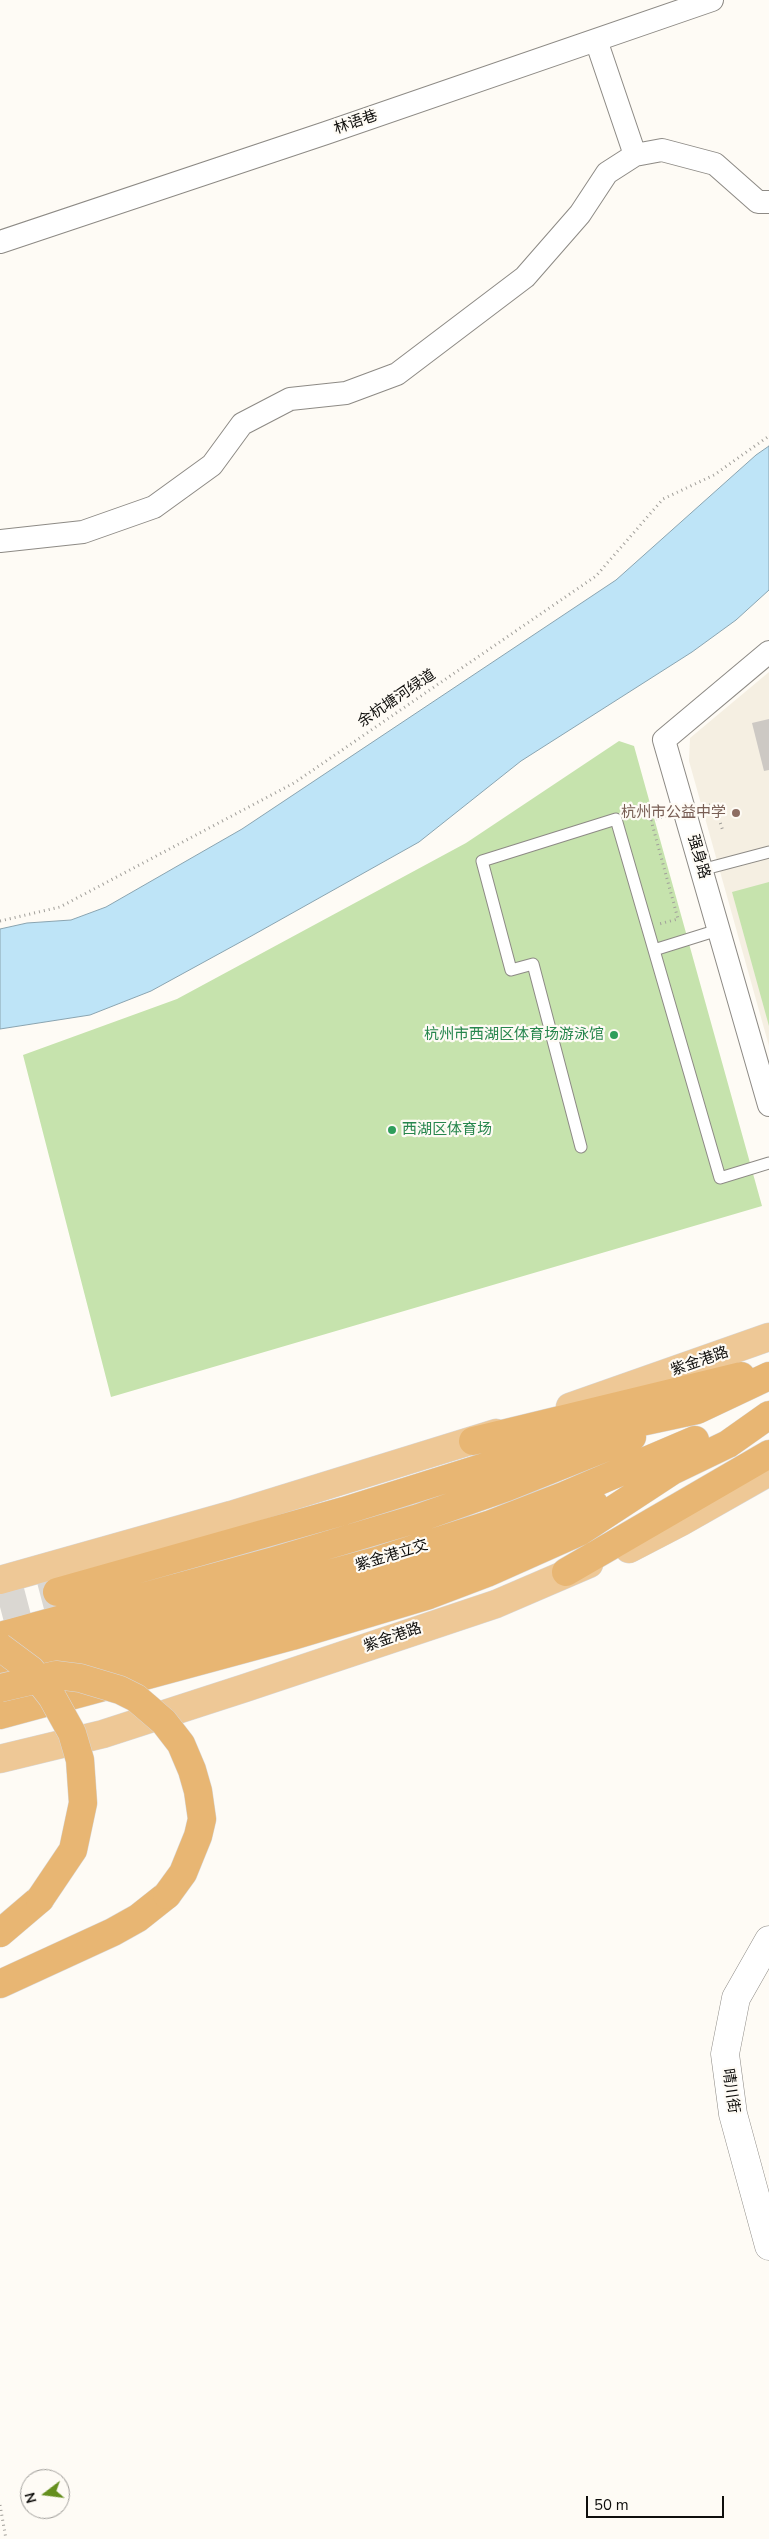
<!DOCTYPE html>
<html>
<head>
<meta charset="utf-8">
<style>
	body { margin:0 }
	#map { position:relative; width:769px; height:2539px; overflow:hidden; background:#fefbf5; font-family:"Nunito Sans",sans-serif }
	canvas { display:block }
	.north { position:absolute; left:20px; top:2469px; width:50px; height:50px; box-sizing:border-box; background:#fefbf5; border:1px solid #9e9c98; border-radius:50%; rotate:255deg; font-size:14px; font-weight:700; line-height:20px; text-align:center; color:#0f0e0c }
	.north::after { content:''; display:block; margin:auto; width:18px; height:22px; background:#658f1e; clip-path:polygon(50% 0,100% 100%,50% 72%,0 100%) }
	.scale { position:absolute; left:586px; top:2496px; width:138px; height:22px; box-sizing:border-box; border:2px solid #0f0e0c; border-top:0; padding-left:6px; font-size:15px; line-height:18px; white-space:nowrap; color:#0f0e0c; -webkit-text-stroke:4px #fefbf5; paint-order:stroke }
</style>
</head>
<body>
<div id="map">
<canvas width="769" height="2539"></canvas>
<div class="north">N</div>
<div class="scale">50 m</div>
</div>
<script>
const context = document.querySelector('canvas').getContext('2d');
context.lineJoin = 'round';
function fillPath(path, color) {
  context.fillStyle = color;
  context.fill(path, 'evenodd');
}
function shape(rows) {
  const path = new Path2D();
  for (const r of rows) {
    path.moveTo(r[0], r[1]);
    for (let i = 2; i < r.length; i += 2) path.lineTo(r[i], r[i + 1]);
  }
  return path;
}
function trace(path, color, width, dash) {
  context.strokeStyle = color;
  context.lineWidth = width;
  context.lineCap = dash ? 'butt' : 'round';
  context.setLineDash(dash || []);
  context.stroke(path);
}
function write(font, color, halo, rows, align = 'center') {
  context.font = font + ' "Nunito Sans","Noto Sans SC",sans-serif';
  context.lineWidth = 4.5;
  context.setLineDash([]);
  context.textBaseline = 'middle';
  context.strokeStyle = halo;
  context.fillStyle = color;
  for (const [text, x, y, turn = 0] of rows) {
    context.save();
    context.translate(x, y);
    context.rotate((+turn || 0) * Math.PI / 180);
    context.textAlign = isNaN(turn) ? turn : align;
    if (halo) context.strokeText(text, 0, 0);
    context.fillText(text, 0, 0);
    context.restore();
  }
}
const built = shape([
	[769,672,769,1046,689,761,690,738]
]);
const green = shape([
	[619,741,634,746,762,1206,111,1397,23,1055,177,999,466,843],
	[769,882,769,1026,732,892]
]);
const water = shape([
	[769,446,769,590,736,620,692,652,521,761,419,842,246,939,151,991,90,1015,0,1029,0,929,27,923,71,920,106,907,242,829,616,580,756,455,769,446]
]);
const building = shape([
	[769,719,769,770,764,771,752,723]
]);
const trunkTunnel = shape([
	[0,1607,57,1592]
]);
const path = shape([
	[714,804,723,831],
	[651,820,678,919,659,924],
	[0,921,60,907,294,783,596,576,663,499,714,475,769,436],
	[0,2505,6,2539]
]);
const service = shape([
	[701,870,769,852],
	[654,950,718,930],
	[581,1147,533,964,511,970,482,861,616,819,720,1178,769,1163]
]);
const minor = shape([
	[596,40,635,155],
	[0,242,326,133,712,0],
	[0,541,83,532,154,507,212,465,242,424,290,399,346,393,397,374,525,277,580,214,607,173,635,155,662,150,715,164,758,202,769,202],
	[769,652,664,740,769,1105]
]);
const tertiary = shape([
	[769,1940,736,1998,725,2054,733,2114,769,2246]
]);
const primary = shape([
	[570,1407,769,1337],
	[629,1549,681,1522,769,1472],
	[0,1580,231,1515,496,1433],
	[0,1759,103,1734,245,1688,496,1604,589,1564]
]);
const trunk = shape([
	[473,1441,741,1376],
	[566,1572,769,1454],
	[57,1592,344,1511,599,1431,697,1410,769,1376],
	[0,1636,274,1561,419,1518,507,1487,632,1437],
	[0,1664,376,1561,491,1524,566,1495,695,1440],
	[56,1675,293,1611,409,1576,481,1551,594,1504],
	[0,1715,292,1636,429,1595,487,1573,579,1532,672,1471,728,1444,769,1415],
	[0,1933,40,1899],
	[0,1984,113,1932,138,1918,167,1895]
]);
const pathBridge = shape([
	[651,820,714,804]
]);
const trunkBridge = shape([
	[0,1647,31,1670,52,1697,72,1733,80,1760,83,1803,73,1850,40,1899],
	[0,1688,56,1675,80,1678,120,1690,136,1698,164,1722,181,1744,192,1770,198,1791,202,1819,198,1836,183,1873,167,1895]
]);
const markers = [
	[736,813,5,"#8d6e63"],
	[614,1035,5,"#2e9e5b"],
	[392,1130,5,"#2e9e5b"]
];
const streetNames = [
	["林语巷",356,123,-19],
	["余杭塘河绿道",397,699,-34],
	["强身路",698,857,74],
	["紫金港路",700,1362,-19],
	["紫金港立交",392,1556,-17],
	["紫金港路",393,1638,-19],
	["晴川街",730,2091,82]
];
const educationNames = [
	["杭州市公益中学",726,813]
];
const leisureNames = [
	["杭州市西湖区体育场游泳馆",604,1035],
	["西湖区体育场",402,1130,"left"]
];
fillPath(built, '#f5efe2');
fillPath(green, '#c6e3ad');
fillPath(water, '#bee4f7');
trace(water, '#8aa4b0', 1);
fillPath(building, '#cdc9c4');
trace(trunkTunnel, '#dad7d2', 28, [28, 14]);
trace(service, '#8d8a85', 13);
trace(minor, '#8d8a85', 24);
trace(tertiary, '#8d8a85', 29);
trace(primary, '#d9d8d8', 29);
trace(trunk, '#d9d8d8', 29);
trace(path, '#a19f9a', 3, [1, 4]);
trace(service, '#fff', 11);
trace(minor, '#fff', 22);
trace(tertiary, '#fff', 28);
trace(primary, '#eec896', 28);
trace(trunk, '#e8b673', 28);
trace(trunkBridge, '#d9d8d8', 29, []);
trace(pathBridge, '#a19f9a', 3, [1, 4]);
trace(trunkBridge, '#e8b673', 28);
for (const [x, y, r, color] of markers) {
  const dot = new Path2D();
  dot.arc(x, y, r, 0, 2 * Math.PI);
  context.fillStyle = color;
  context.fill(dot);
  trace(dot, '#fefbf5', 2);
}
write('15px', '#0f0e0c', '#fefbf5', streetNames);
write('15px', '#785e54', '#fefbf5', educationNames, 'right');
write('15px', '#27864d', '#fefbf5', leisureNames, 'right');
</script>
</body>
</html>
